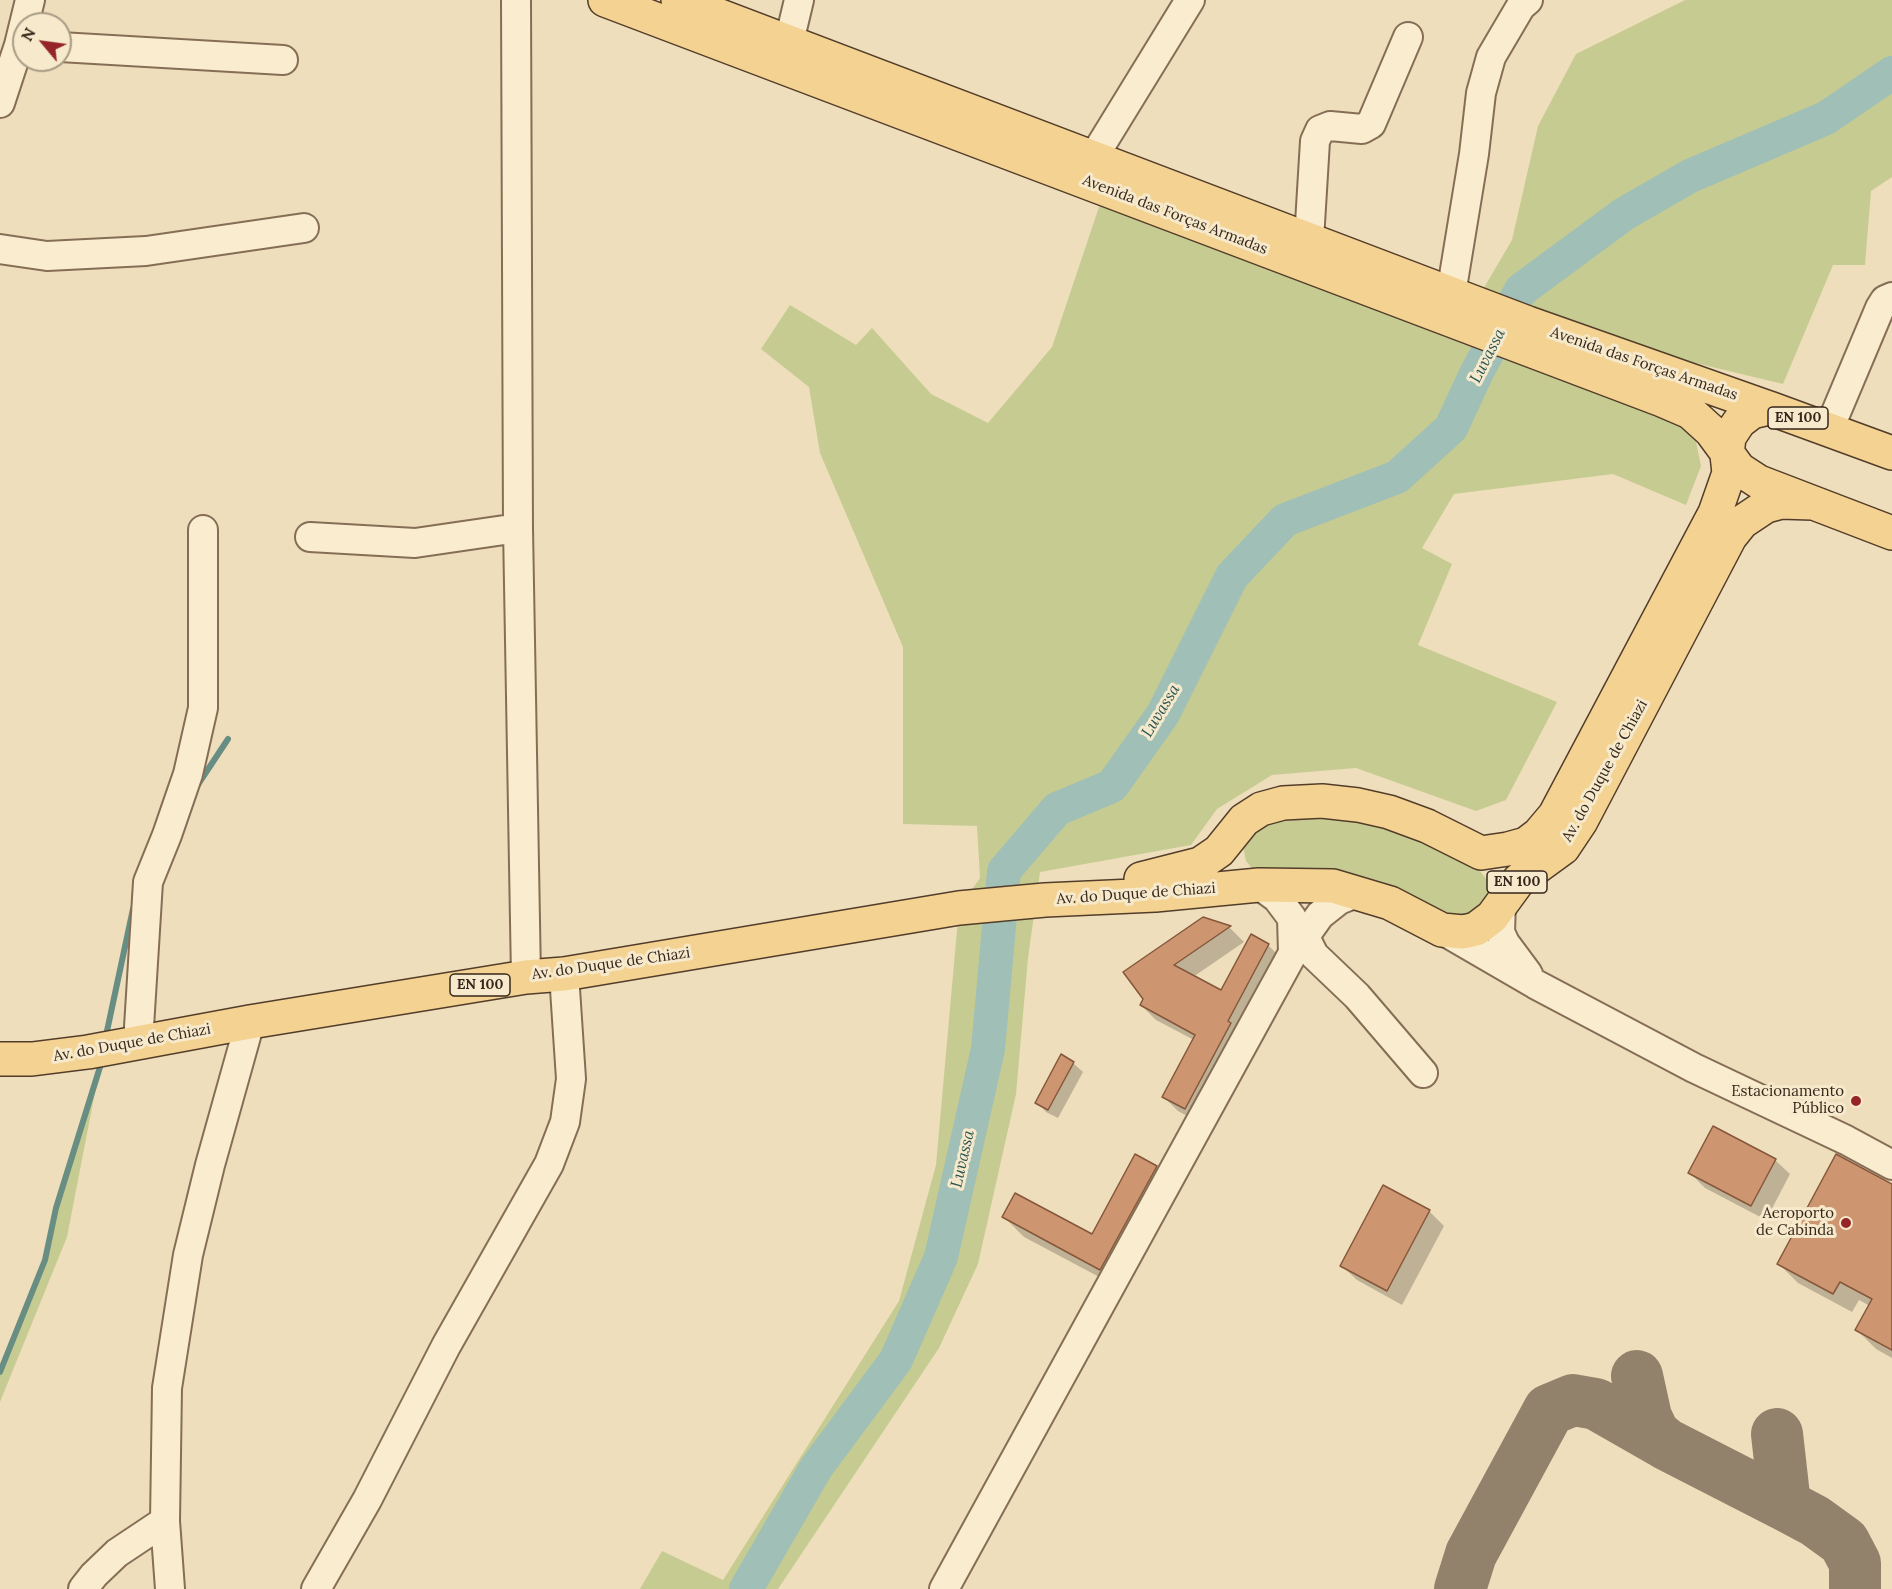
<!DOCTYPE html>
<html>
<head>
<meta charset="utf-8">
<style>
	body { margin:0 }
	#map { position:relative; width:1892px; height:1589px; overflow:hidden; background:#eedebc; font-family:Lora,serif }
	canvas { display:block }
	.north { position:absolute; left:12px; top:12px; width:60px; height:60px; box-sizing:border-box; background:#f6e9cc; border:2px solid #a99b85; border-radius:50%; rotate:299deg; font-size:16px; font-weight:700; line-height:24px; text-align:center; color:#35271b }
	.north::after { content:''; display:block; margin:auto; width:21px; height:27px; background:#962528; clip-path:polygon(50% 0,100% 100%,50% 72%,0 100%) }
</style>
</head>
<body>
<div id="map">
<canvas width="1892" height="1589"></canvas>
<div class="north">N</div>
</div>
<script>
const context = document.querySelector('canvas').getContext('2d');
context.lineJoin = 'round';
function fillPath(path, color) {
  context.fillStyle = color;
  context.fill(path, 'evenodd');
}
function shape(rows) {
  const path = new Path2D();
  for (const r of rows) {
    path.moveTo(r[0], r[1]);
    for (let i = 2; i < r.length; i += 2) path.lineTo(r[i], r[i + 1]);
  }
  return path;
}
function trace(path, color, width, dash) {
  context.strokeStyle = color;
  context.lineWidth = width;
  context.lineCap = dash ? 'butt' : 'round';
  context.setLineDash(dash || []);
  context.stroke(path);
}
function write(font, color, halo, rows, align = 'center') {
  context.font = font + ' Lora,serif';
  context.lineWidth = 6;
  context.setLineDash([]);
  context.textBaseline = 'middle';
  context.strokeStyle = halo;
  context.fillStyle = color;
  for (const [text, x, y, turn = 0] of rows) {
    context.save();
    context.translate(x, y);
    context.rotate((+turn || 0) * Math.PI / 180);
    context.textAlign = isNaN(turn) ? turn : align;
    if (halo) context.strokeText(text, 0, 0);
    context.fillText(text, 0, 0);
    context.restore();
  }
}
const green = shape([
	[1685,0,1892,0,1892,177,1871,191,1865,265,1833,265,1783,384,1528,323,1690,412,1701,466,1686,505,1613,474,1454,494,1422,548,1452,564,1418,645,1557,702,1506,800,1476,811,1356,768,1272,775,1217,809,1191,845,1040,872,1028,958,1016,1094,978,1264,939,1348,778,1589,640,1589,662,1551,723,1580,899,1301,936,1165,959,908,980,878,977,826,903,824,903,647,820,453,809,387,761,349,790,305,856,345,872,328,931,394,988,423,1052,347,1105,189,1475,303,1512,240,1538,126,1576,54],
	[1286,816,1362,819,1448,850,1478,869,1489,882,1489,902,1462,922,1255,872,1246,861,1243,846,1248,830],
	[97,1082,67,1237,0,1402,0,1372,45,1260,56,1208]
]);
const shadow = shape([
	[1203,918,1230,928,1244,942,1193,977,1222,992,1268,945,1283,960,1200,1123,1178,1111,1163,1096,1194,1040,1156,1020,1141,1005],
	[1073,1063,1083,1072,1058,1118,1046,1112,1037,1102],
	[1775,1160,1790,1174,1766,1220,1705,1188,1690,1173],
	[1156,1167,1175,1187,1120,1288,1024,1237,1004,1217,1093,1236],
	[1892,1186,1892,1358,1876,1349,1857,1330,1870,1306,1859,1300,1852,1312,1798,1283,1779,1264],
	[1384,1187,1430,1212,1444,1226,1402,1305,1357,1280,1342,1266]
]);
const stream = shape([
	[197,786,228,739],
	[107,1031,133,909],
	[0,1372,45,1260,56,1208,100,1067]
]);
const river = shape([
	[746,1589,816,1468,896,1360,941,1257,988,1049,1004,871,1057,809,1112,786,1163,714,1232,576,1285,520,1397,477,1451,428,1476,374,1521,290,1624,214,1690,176,1826,118,1892,73]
]);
const taxiway = shape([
	[1637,1376,1646,1417,1654,1434,1666,1444,1785,1505,1777,1434],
	[1785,1505,1815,1521,1844,1542,1855,1563,1855,1589],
	[1460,1589,1471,1554,1549,1410,1573,1400,1596,1404,1666,1444]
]);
const building = shape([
	[1203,917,1231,926,1174,965,1221,990,1251,934,1269,944,1228,1021,1231,1023,1185,1109,1162,1097,1195,1035,1140,1005,1143,999,1123,972,1203,917],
	[1061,1054,1074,1062,1048,1110,1035,1103,1061,1054],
	[1713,1126,1776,1159,1751,1206,1688,1173,1713,1126],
	[1135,1154,1157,1166,1100,1270,1002,1217,1015,1193,1092,1234,1135,1154],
	[1836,1154,1892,1184,1892,1350,1855,1330,1872,1299,1840,1282,1833,1294,1777,1264,1836,1154],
	[1383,1185,1430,1210,1387,1291,1340,1266,1383,1185]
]);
const minor = shape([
	[516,0,518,528,526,977],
	[789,42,799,0],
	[60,47,283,60],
	[0,103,19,45,30,0],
	[1093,158,1190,0],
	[1309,240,1315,141,1320,130,1330,126,1362,129,1371,124,1408,37],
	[0,249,47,256,146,251,304,228],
	[1451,294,1474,154,1481,93,1491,57,1521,6,1528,0],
	[1829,429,1880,308,1885,300,1892,297],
	[310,537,415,543,518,528],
	[1259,885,1277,898,1292,918,1293,953],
	[1501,903,1500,932,1505,943,1528,974],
	[1442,930,1535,984,1694,1068,1846,1140,1892,1165],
	[1304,935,1314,955,1357,996,1423,1073],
	[138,1043,148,882,167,835,188,774,203,708,203,530],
	[83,1589,94,1575,117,1553,165,1521],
	[170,1589,165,1521,167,1388,188,1255,210,1165,250,1022],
	[316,1589,367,1500,446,1346,549,1164,565,1122,571,1079,564,974],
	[944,1589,1293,953,1320,915,1339,900,1359,892]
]);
const major = shape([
	[605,0,1662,400,1690,412,1711,431,1739,469,1759,482,1892,533],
	[678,0,1528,323,1769,408],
	[1141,879,1200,864,1219,851,1244,820,1261,809,1283,803,1322,801,1358,805,1389,812,1427,826,1481,853,1508,849,1526,844,1539,834,1555,815,1715,513,1729,473,1727,455,1729,437,1739,422,1752,412,1769,408,1892,453],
	[0,1059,32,1059,88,1052,250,1022,526,977,564,974,959,908,1045,900,1155,895,1259,885,1333,886,1390,903,1442,930,1463,932,1476,929,1492,917,1519,880,1563,848,1581,821,1730,537,1742,522,1766,506,1781,502,1812,503]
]);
const markers = [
	[1856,1101,6,"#962528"],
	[1846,1223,6,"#962528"]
];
const shields = [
	[1798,418,60],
	[1517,882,60],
	[480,985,60]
];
const shieldNames = [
	["EN 100",1798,418],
	["EN 100",1517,882],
	["EN 100",480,985]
];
const streetNames = [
	["Avenida das Forças Armadas",1175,215,21],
	["Avenida das Forças Armadas",1644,364,19],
	["Av. do Duque de Chiazi",1605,771,-61],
	["Av. do Duque de Chiazi",1136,894,-4],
	["Av. do Duque de Chiazi",611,964,-8],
	["Av. do Duque de Chiazi",132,1043,-10]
];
const poiNames = [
	["Estacionamento",1844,1092],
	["Público",1844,1109],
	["Aeroporto",1834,1214],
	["de Cabinda",1834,1231]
];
const waterNames = [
	["Luvassa",1488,356,-63],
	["Luvassa",1161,711,-59],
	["Luvassa",963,1159,-77]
];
fillPath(green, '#c6cc91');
fillPath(shadow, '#0003');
trace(stream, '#688d83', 6);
trace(river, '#a0bfb6', 34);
trace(taxiway, '#92826c', 52);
fillPath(building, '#cd9671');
trace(building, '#85573b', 1.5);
trace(minor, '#866e56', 32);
trace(major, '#533d2a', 36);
trace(minor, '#f9eccf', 28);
trace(major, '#f4d392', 33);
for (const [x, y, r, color] of markers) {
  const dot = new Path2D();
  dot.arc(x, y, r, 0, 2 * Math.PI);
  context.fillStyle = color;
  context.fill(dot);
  trace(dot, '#f6e9cc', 2);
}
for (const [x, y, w] of shields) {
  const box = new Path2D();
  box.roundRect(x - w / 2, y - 11, w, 22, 4.5);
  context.fillStyle = '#f6e9cc';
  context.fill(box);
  trace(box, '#35271b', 1.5);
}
write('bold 14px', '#35271b', null, shieldNames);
write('15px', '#35271b', '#f6e9cc', streetNames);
write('15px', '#35271b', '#f6e9cc', poiNames, 'right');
write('italic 16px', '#2a5551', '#f6e9cc', waterNames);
</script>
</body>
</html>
